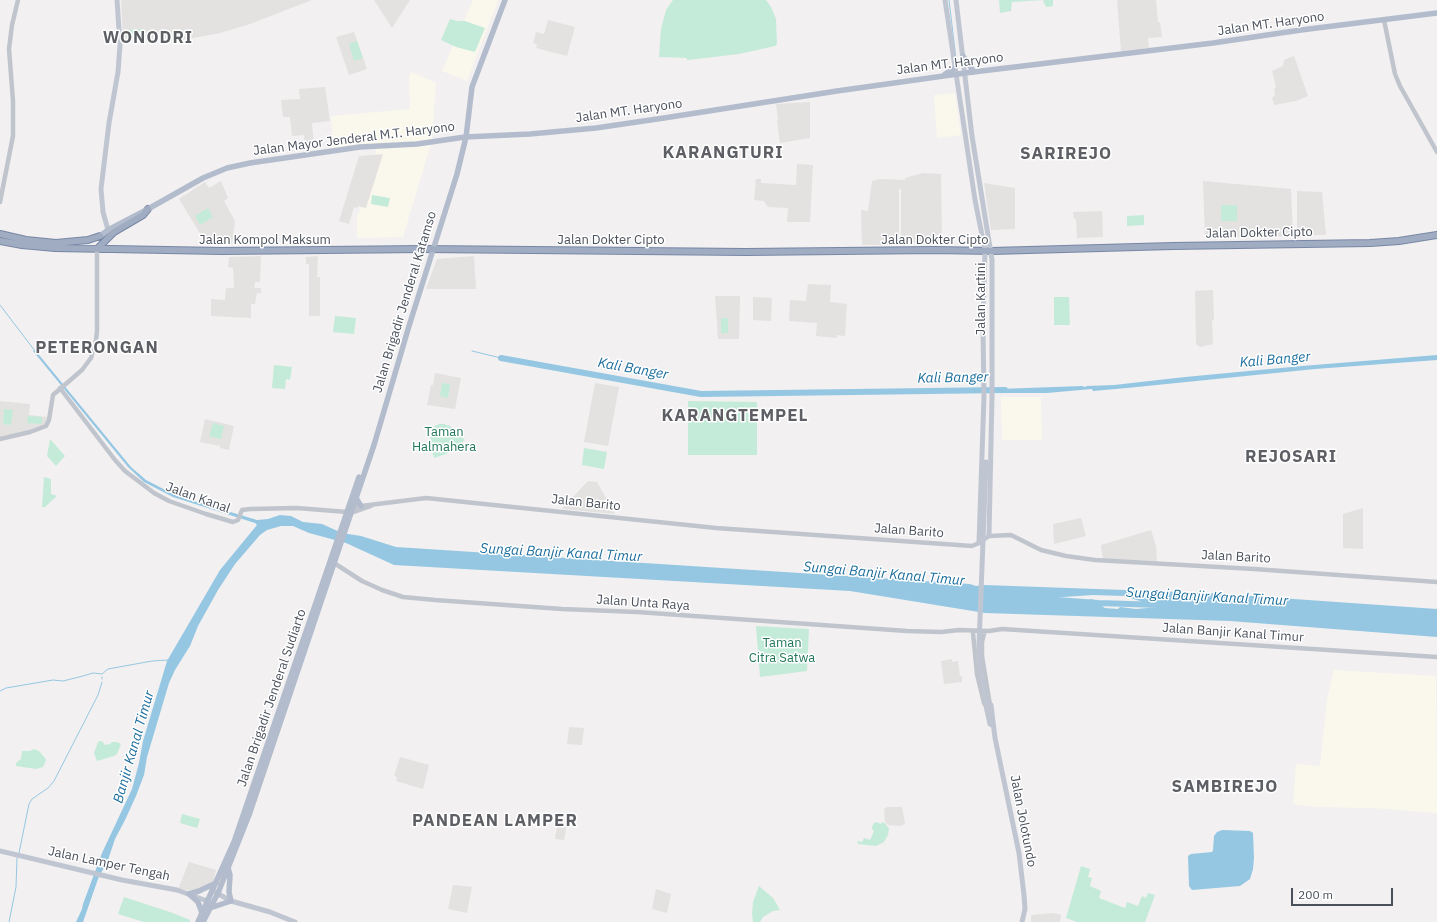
<!DOCTYPE html>
<html>
<head>
<meta charset="utf-8">
<style>
	body { margin:0 }
	#map { position:relative; width:1437px; height:922px; overflow:hidden; background:#f2f0f0; font-family:"IBM Plex Sans",sans-serif }
	canvas { display:block }
	.scale { position:absolute; left:1291px; top:888px; width:102px; height:18px; box-sizing:border-box; border:2px solid #4a505b; border-top:0; padding-left:5px; font-size:12px; line-height:14px; white-space:nowrap; color:#4a505b; -webkit-text-stroke:3px #fff; paint-order:stroke }
</style>
</head>
<body>
<div id="map">
<canvas width="1437" height="922"></canvas>
<div class="scale">200 m</div>
</div>
<script>
const context = document.querySelector('canvas').getContext('2d');
context.lineJoin = 'round';
function fillPath(path, color) {
  context.fillStyle = color;
  context.fill(path, 'evenodd');
}
function shape(rows) {
  const path = new Path2D();
  for (const r of rows) {
    path.moveTo(r[0], r[1]);
    for (let i = 2; i < r.length; i += 2) path.lineTo(r[i], r[i + 1]);
  }
  return path;
}
function trace(path, color, width, dash) {
  context.strokeStyle = color;
  context.lineWidth = width;
  context.lineCap = dash ? 'butt' : 'round';
  context.setLineDash(dash || []);
  context.stroke(path);
}
function write(font, color, halo, rows, align = 'center') {
  context.font = font + ' "IBM Plex Sans",sans-serif';
  context.lineWidth = 3;
  context.setLineDash([]);
  context.textBaseline = 'middle';
  context.strokeStyle = halo;
  context.fillStyle = color;
  for (const [text, x, y, turn = 0] of rows) {
    context.save();
    context.translate(x, y);
    context.rotate((+turn || 0) * Math.PI / 180);
    context.textAlign = isNaN(turn) ? turn : align;
    if (halo) context.strokeText(text, 0, 0);
    context.fillText(text, 0, 0);
    context.restore();
  }
}
const commercial = shape([
	[473,0,498,0,467,81,442,71],
	[411,72,436,83,432,140,403,237,357,238,357,216,364,203,377,146,333,147,331,116,410,109,409,77],
	[955,93,961,135,937,138,934,95],
	[1001,397,1041,397,1042,440,1002,440],
	[1334,670,1436,676,1437,813,1372,808,1314,807,1293,804,1296,764,1320,766,1327,700]
]);
const education = shape([
	[121,0,312,0,250,24,220,33,183,40,165,41,123,38],
	[374,0,410,0,392,28],
	[1117,0,1156,0,1158,22,1160,22,1162,37,1148,38,1149,48,1121,51],
	[548,20,575,27,567,56,536,48,537,44,533,43,536,32,544,34],
	[354,32,367,69,349,75,336,37],
	[1294,56,1308,96,1296,101,1274,105,1272,98,1275,95,1274,89,1276,87,1272,71,1283,66,1284,60],
	[325,87,330,121,312,123,314,148,305,148,304,135,292,136,290,117,283,117,281,100,300,99,299,89],
	[810,102,810,138,780,143,777,122,778,118,776,104],
	[383,154,366,208,358,206,357,208,354,207,349,224,339,221,359,156],
	[797,164,813,165,810,222,787,222,788,208,768,207,764,201,754,200,756,179,761,179,761,183,796,185],
	[923,173,941,174,942,240,901,244,901,189,899,189,899,245,862,245,861,210,868,211,872,181,880,179,905,180,905,178],
	[221,181,228,198,224,201,235,221,232,244,207,245,179,199,205,182,209,188],
	[1203,181,1291,189,1293,236,1205,238],
	[984,183,1015,188,1015,229,991,230],
	[1297,191,1322,192,1326,235,1297,235],
	[1102,211,1103,237,1077,238,1076,219,1074,219,1073,212],
	[261,256,260,282,255,282,254,288,261,288,261,293,257,293,255,304,251,304,251,318,211,316,211,299,225,300,226,288,234,288,233,268,228,267,229,257],
	[318,256,317,277,320,277,320,316,309,316,309,264,306,264,306,257],
	[474,256,476,289,426,289,437,259],
	[808,284,831,285,830,302,847,304,845,336,837,335,837,338,816,336,817,323,789,321,790,300,806,301],
	[1213,290,1214,320,1212,320,1213,344,1200,347,1196,344,1195,291],
	[715,296,740,296,739,339,718,339],
	[753,297,772,298,771,321,753,320],
	[435,373,461,378,455,409,427,405,431,385,433,385],
	[595,383,619,387,608,446,584,442],
	[0,401,30,404,29,415,48,417,44,426,0,438],
	[205,419,234,426,229,450,220,448,220,446,200,442],
	[588,481,597,482,615,514,562,509],
	[1363,508,1363,549,1343,548,1343,514],
	[1081,518,1086,536,1054,544,1053,524],
	[1151,530,1156,546,1157,561,1103,560,1101,545],
	[952,659,952,662,958,661,960,676,962,676,962,682,944,684,941,661],
	[569,727,584,728,582,745,567,744],
	[400,757,429,765,423,789,396,781,397,777,394,776],
	[887,807,902,807,905,823,902,826,888,825,885,822,884,809],
	[558,821,567,823,564,840,555,839],
	[189,862,216,870,213,883,194,891,178,889],
	[453,885,472,887,467,913,448,909],
	[656,889,671,894,667,913,652,909],
	[1053,913,1061,915,1060,922,1031,922,1031,915]
]);
const green = shape([
	[673,0,766,0,771,7,776,19,777,44,775,46,739,54,705,58,687,60,687,58,659,57,661,29,666,10],
	[999,0,1053,0,1053,6,1046,7,1043,0,1012,2,1011,11,1000,13],
	[450,19,457,21,465,21,485,28,475,52,456,47,441,40],
	[143,29,143,37,126,37,126,30],
	[357,41,363,58,354,61,349,44],
	[372,195,390,198,388,207,371,204],
	[1221,205,1237,205,1237,221,1221,221],
	[208,208,213,217,200,225,195,216],
	[1144,215,1144,225,1127,226,1127,216],
	[1054,297,1069,297,1070,325,1054,325],
	[335,316,356,318,354,334,333,332],
	[721,318,728,318,728,333,721,333],
	[274,365,292,367,290,380,286,379,285,389,272,388],
	[442,383,450,384,448,398,440,396],
	[688,401,757,402,757,455,688,455],
	[4,409,13,410,11,425,3,424],
	[28,416,42,417,42,424,27,423],
	[213,423,224,426,221,439,209,436],
	[439,424,444,424,452,427,465,440,446,454,434,458,430,444,431,433,433,427],
	[50,439,65,456,56,466,47,456],
	[584,448,607,452,604,469,582,465],
	[44,477,51,479,51,494,57,496,45,507,42,507],
	[756,626,809,629,807,671,760,677],
	[100,741,103,742,105,745,110,744,112,742,117,742,121,744,117,754,114,756,97,761,94,753,98,742],
	[34,749,39,751,45,758,46,760,43,767,36,769,16,766,16,763,21,759,22,751,30,751],
	[182,814,200,819,197,828,180,823],
	[876,822,881,824,882,822,885,823,886,825,889,828,888,835,884,842,876,846,858,844,857,841,862,842,864,838,870,840,874,831,872,829,872,827,874,823],
	[1081,866,1090,869,1088,877,1092,878,1090,886,1101,891,1099,898,1125,908,1127,902,1138,906,1142,896,1146,898,1148,893,1155,895,1145,922,1077,922,1066,918],
	[759,886,773,898,780,910,773,911,763,917,760,922,753,922,752,914,753,902],
	[124,897,173,913,190,920,190,922,144,922,118,914]
]);
const water = shape([
	[35,350,131,467,146,480,177,496,257,520,268,519,280,515,291,516,303,522,322,524,342,533,361,536,396,547,970,584,976,586,985,585,1208,593,1437,609,1437,637,1230,621,985,613,850,591,394,565,346,543,309,533,293,526,281,526,267,530,260,535,235,564,218,590,198,626,190,646,175,670,169,683,147,757,144,775,136,796,125,820,115,839,108,860,98,879,83,922,76,922,82,909,83,904,102,853,132,789,139,763,143,741,167,661,220,570,257,525,255,523,173,497,144,482,128,467,33,351],
	[1093,595,1124,596,1149,604,1159,606,1158,607,1136,609,1120,607,1118,609,1105,608,1092,599,1076,603,1066,600,1052,601,1049,598],
	[1437,355,1437,360,1315,369,1127,388,1093,391,1092,389,1047,393,997,393,998,389,1082,386,1085,387,1087,386,1114,385,1185,377,1302,366],
	[1222,830,1250,831,1253,833,1254,858,1253,869,1250,879,1240,886,1192,890,1189,886,1188,856,1191,854,1212,852,1213,850,1214,836,1217,832]
]);
const stream = shape([
	[949,0,956,59],
	[0,305,35,351],
	[472,351,501,358],
	[102,677,102,679],
	[0,691,6,688,53,680,63,681,83,676,93,673,102,674,108,669,152,661,168,660],
	[19,853,29,804,32,799,48,788,54,781,98,695,102,682],
	[9,922,16,887,17,858]
]);
const river = shape([
	[501,358,701,394,1005,390],
	[1043,599,1098,603,1160,605]
]);
const tertiary = shape([
	[1384,20,1395,74,1400,86,1437,152],
	[0,202,13,136,13,101,9,49,12,25,18,0],
	[60,388,115,460,125,471,154,493,169,501,206,514,233,522,238,520,242,510,250,509,297,508,347,512],
	[0,439,30,432,46,426,49,420,53,395,82,370,91,358,96,340,97,331,97,249],
	[353,507,426,498,716,528,972,546,979,543,989,536,1011,535,1041,550,1066,556,1095,560,1254,569,1437,582],
	[351,513,371,506],
	[334,563,362,581,382,590,403,597,435,600,562,609,637,612,907,631,941,632,959,630,989,631,1002,629,1437,657],
	[973,633,977,674,984,703,986,706],
	[984,634,982,642,982,656,990,705]
]);
const secondary = shape([
	[945,0,975,200,985,250,983,329,984,396,979,543],
	[956,0,972,136,992,260,992,396,989,536],
	[108,230,103,212,101,189,109,123,118,72,120,45,117,0],
	[987,701,991,705,995,738,1019,853,1024,895,1025,909,1022,922],
	[987,701,986,706,990,724,993,726],
	[0,851,122,880,177,890,210,902],
	[215,892,231,901,270,912,295,922]
]);
const primary = shape([
	[963,56,974,72],
	[945,74,955,68],
	[100,236,108,230,148,209,203,178,227,168,250,163,360,147,417,144,465,137,530,134,596,128,664,118,837,91,965,73,1213,43,1301,30,1437,13],
	[356,498,361,506],
	[189,894,199,891,216,883],
	[189,894,198,902,202,913],
	[210,908,231,901,229,892,230,875,228,868],
	[198,922,234,842,359,477],
	[203,922,218,893,249,815,356,498,374,445,409,326,457,174,466,137,472,87,505,0]
]);
const trunk = shape([
	[0,234,26,240,56,243,88,240,100,236],
	[0,241,22,245,55,248,222,251,424,249,746,252,934,250,992,251,1173,246,1370,243,1399,241,1437,235],
	[97,249,114,232,143,215,148,209]
]);
const secondaryBridge = shape([
	[986,462,979,645,981,676,987,701]
]);
const streetNames = [
	["Jalan MT. Haryono",1271,24,-8],
	["Jalan MT. Haryono",950,64,-7],
	["Jalan MT. Haryono",629,111,-8],
	["Jalan Mayor Jenderal M.T. Haryono",354,139,-7],
	["Jalan Dokter Cipto",1259,233,-1],
	["Jalan Kompol Maksum",265,240],
	["Jalan Dokter Cipto",611,240],
	["Jalan Dokter Cipto",935,240],
	["Jalan Kartini",981,299,-90],
	["Jalan Brigadir Jenderal Katamso",405,302,-73],
	["Jalan Kanal",198,498,20],
	["Jalan Barito",586,503,6],
	["Jalan Barito",909,531,4],
	["Jalan Barito",1236,557,3],
	["Jalan Unta Raya",643,603,4],
	["Jalan Banjir Kanal Timur",1233,633,4],
	["Jalan Brigadir Jenderal Sudiarto",272,698,-71],
	["Jalan Jolotundo",1023,821,79],
	["Jalan Lamper Tengah",109,864,12]
];
const parkNames = [
	["Taman",444,432],
	["Halmahera",444,447],
	["Taman",782,643],
	["Citra Satwa",782,658]
];
const waterNames = [
	["Kali Banger",1275,360,-5],
	["Kali Banger",633,369,10],
	["Kali Banger",953,378,-1],
	["Sungai Banjir Kanal Timur",561,553,3],
	["Sungai Banjir Kanal Timur",884,574,5],
	["Sungai Banjir Kanal Timur",1207,597,3],
	["Banjir Kanal Timur",134,747,-74]
];
const districtNames = [
	["WONODRI",148,38],
	["KARANGTURI",723,153],
	["SARIREJO",1066,154],
	["PETERONGAN",97,348],
	["KARANGTEMPEL",735,416],
	["REJOSARI",1291,457],
	["SAMBIREJO",1225,787],
	["PANDEAN LAMPER",495,821]
];
fillPath(commercial, '#faf8ec');
fillPath(education, '#e3e2e1');
fillPath(green, '#c4ebd9');
fillPath(water, '#95c7e3');
trace(stream, '#95c7e3', 1);
trace(river, '#95c7e3', 6);
trace(trunk, '#7887a5', 8);
trace(tertiary, '#c0c5cd', 4.5);
trace(secondary, '#c0c6d1', 5);
trace(primary, '#b3bccc', 5.5);
trace(trunk, '#a0acc2', 6);
trace(secondaryBridge, '#c0c6d1', 5);
write('13px', '#4a505b', '#fff', streetNames);
write('13px', '#217658', '#fff', parkNames);
write('italic 14px', '#1c6e9d', '#fff', waterNames);
context.letterSpacing = '1px';
write('bold 17px', '#5d5f64', '#fff', districtNames);
context.letterSpacing = '0px';
</script>
</body>
</html>
